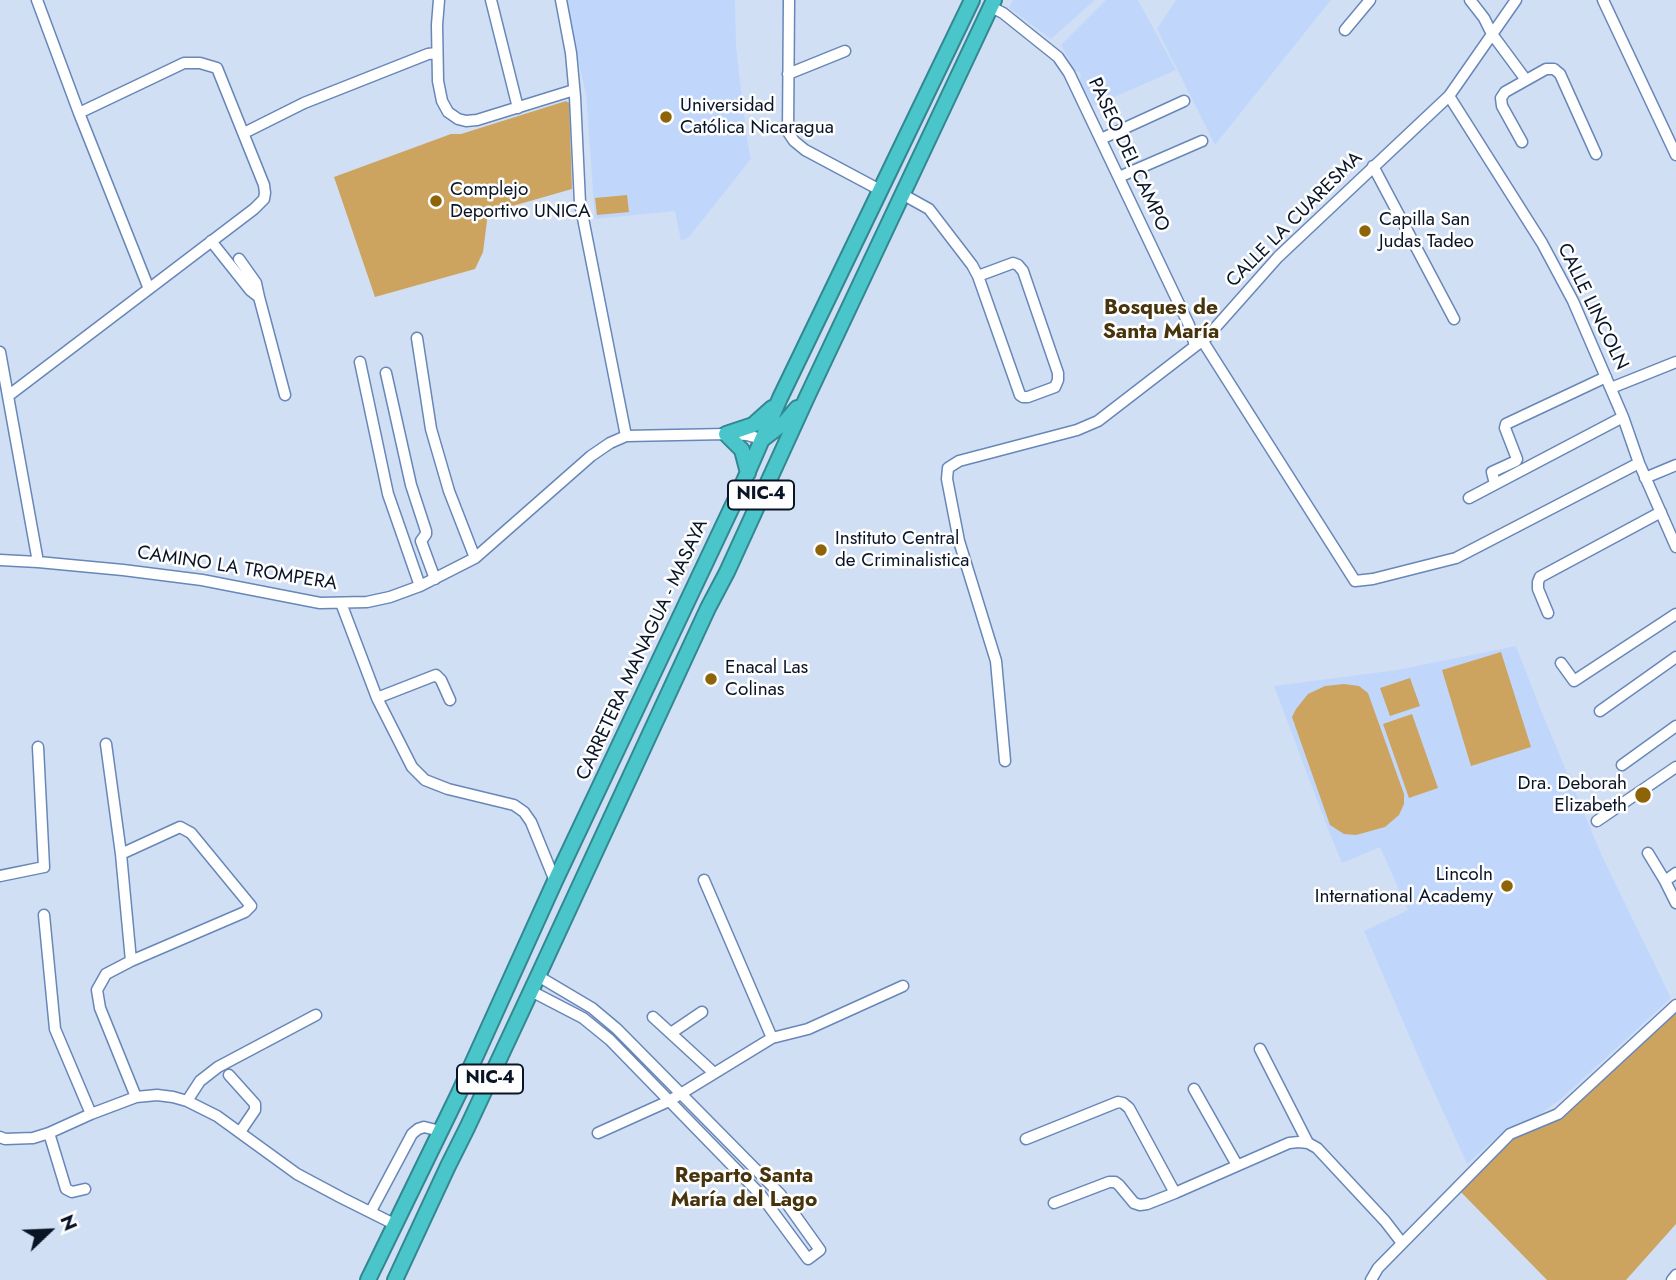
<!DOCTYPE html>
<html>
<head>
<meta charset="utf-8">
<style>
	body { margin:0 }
	#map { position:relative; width:1676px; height:1280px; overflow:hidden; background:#d1dff4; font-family:Jost,sans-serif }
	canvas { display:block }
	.north { position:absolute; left:14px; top:1196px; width:70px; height:70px; -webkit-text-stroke:5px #fefefe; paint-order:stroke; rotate:67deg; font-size:19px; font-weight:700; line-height:28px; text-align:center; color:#091527 }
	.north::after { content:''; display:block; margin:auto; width:24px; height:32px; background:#091527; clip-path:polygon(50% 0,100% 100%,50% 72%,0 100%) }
</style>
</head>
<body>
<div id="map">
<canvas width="1676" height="1280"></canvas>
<div class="north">N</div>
</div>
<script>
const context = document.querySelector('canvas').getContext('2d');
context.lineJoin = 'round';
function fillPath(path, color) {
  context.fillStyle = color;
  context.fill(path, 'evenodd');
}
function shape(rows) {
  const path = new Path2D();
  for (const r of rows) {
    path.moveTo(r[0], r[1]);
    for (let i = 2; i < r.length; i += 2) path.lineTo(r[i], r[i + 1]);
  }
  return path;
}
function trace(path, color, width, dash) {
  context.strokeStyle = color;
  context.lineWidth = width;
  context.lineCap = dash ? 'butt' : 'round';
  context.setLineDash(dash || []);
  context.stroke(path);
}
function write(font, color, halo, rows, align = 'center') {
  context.font = font + ' Jost,sans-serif';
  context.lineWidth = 5;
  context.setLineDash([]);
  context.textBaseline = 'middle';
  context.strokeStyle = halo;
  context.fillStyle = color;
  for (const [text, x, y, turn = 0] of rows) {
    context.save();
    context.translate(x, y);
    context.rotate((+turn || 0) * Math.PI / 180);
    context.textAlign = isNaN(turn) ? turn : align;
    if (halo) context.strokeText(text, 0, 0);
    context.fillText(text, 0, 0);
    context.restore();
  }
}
const built = shape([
	[564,0,735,0,736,47,747,139,751,159,689,237,681,241,675,211,595,219,586,94],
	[1013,0,1095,0,1051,39,1009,8],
	[1106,0,1138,0,1176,70,1094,106,1087,94,1083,93,1078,82,1081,77,1080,72,1075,71,1061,45],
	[1176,0,1331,0,1215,145,1157,29],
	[1516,646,1540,708,1602,856,1671,998,1561,1099,1536,1117,1513,1128,1490,1143,1467,1164,1421,1063,1364,931,1408,910,1380,847,1342,863,1328,829,1274,686,1397,670]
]);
const green = shape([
	[566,101,569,103,572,189,488,213,483,252,475,269,375,297,334,177,451,134,461,134],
	[627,195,629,212,597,215,595,198],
	[1501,652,1531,747,1471,766,1442,670],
	[1410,678,1420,706,1390,716,1380,688],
	[1344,684,1359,686,1368,693,1404,794,1404,804,1399,815,1385,827,1356,835,1344,834,1330,825,1292,717,1296,709,1308,694,1325,686],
	[1412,714,1438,788,1409,798,1383,724],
	[1676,1005,1676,1224,1626,1280,1547,1280,1457,1188,1510,1134,1558,1114]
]);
const minor = shape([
	[37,0,79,113,149,289],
	[439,0,437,25,438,81,442,101,448,112,458,119,466,121,477,120,574,90],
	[491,0,518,108],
	[561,0,571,53,575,97,580,203,626,436],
	[789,0,788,132,794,141,805,150,880,190],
	[1470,0,1484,18,1492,34,1526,80],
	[1603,0,1676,155],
	[991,7,1003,13,1058,57,1069,73,1189,325,1195,346],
	[1345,30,1370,0],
	[788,74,845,51],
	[1449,96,1542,243,1573,301,1623,417,1639,463,1676,547],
	[244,133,304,103,428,54,436,53],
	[1101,139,1184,101],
	[1522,142,1502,106,1501,98,1505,92,1546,69,1554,69,1560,74,1596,154],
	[1373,166,1454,319],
	[1119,177,1202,141],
	[902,194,929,209,972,265,978,276,1020,395,1023,397,1028,397,1055,387,1058,380,1058,373,1023,271,1018,265,1013,263,978,276],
	[211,241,250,290,259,297,285,395],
	[239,259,256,283,259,297],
	[417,338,431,429,449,491,475,558],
	[1202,340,1355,581,1373,579,1456,558,1639,463],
	[0,352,38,562],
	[360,362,388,494,420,586],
	[386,373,411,485,426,531,426,534,421,541,435,579],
	[1611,388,1676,362],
	[8,396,254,209,264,199,265,193,264,185,217,68,200,63,184,63,79,113],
	[1645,478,1676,465],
	[1495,484,1492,472,1516,461,1517,459,1505,428,1506,424,1606,377],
	[1469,498,1623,417],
	[0,560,38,562,123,570,202,580,320,603,367,602,390,597,420,586,475,558,591,456,610,443,626,436,726,434,747,435,761,439],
	[341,603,377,698,412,767,425,780,448,789,514,805,524,812,531,822,555,881],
	[1548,613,1538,589,1538,582,1540,577,1661,512],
	[1561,663,1574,681,1676,614],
	[377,698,436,675,441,680,450,700],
	[1600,711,1676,657],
	[106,744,121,854,131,961],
	[1005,761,996,661,959,541,947,479,948,468,959,461,1077,430,1098,421,1207,337,1278,257,1449,96,1516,0],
	[1622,765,1676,726],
	[1597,821,1676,767],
	[1648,853,1665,881,1676,903],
	[121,854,180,827,191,833,251,906,245,912,131,961,106,974,97,990,100,1008,136,1097],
	[0,876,44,867,38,747],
	[704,880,772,1038],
	[1665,881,1676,873],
	[44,915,55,1029,91,1114],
	[531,991,583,1018,610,1040,760,1194,808,1259,820,1250,780,1194,617,1029,592,1008,538,976],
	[653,1017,714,1073],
	[671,1033,702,1012],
	[1260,1049,1308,1143],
	[229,1075,255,1104,255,1110,240,1132],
	[1194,1089,1237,1165],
	[187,1101,200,1081,218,1067,316,1015],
	[49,1133,66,1189,72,1192,85,1189],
	[598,1133,669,1101,772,1038,808,1029,903,986],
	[0,1137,5,1139,33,1138,49,1133,91,1114,136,1097,157,1095,173,1097,187,1101,217,1116,297,1174,342,1198,394,1224],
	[1026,1139,1118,1102,1123,1103,1129,1108,1175,1193],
	[1054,1203,1109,1182,1115,1182,1119,1185,1134,1203,1140,1205,1147,1204,1175,1193,1289,1143,1299,1142,1308,1143,1317,1148,1385,1221,1402,1243],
	[371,1211,412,1134,418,1129,424,1127,440,1131],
	[1371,1280,1378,1268,1510,1134,1558,1114,1676,1005],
	[1672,1280,1676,1275]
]);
const highway = shape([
	[763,439,785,422,797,408],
	[748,473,742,450,726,434,753,425,772,408],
	[368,1280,459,1093,555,881,740,490,780,398,972,0],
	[395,1280,448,1166,467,1128,538,976,708,608,727,572,807,397,994,0]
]);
const markers = [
	[666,117,7,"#8e6408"],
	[436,201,7,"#8e6408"],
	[1365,231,7,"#8e6408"],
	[821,550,7,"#8e6408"],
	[711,679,7,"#8e6408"],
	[1643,795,9,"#8e6408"],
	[1507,886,7,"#8e6408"]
];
const shields = [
	[761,495,66],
	[490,1079,66]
];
const shieldNames = [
	["NIC-4",761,495],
	["NIC-4",490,1079]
];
const poiNames = [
	["Universidad",680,106],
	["Católica Nicaragua",680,128],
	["Complejo",450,190],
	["Deportivo UNICA",450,212],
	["Capilla San",1379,220],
	["Judas Tadeo",1379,242],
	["Instituto Central",835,539],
	["de Criminalistica",835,561],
	["Enacal Las",725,668],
	["Colinas",725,690],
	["Dra. Deborah",1627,784,"right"],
	["Elizabeth",1627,806,"right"],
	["Lincoln",1493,875,"right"],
	["International Academy",1493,897,"right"]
];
const streetNames = [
	["PASEO DEL CAMPO",1128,155,65],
	["CALLE LA CUARESMA",1295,220,-45],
	["CALLE LINCOLN",1592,307,64],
	["CAMINO LA TROMPERA",237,569,9],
	["CARRETERA MANAGUA - MASAYA",643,650,-65]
];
const neighbourhoodNames = [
	["Bosques de",1161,309],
	["Santa María",1161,333],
	["Reparto Santa",744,1177],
	["María del Lago",744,1201]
];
fillPath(built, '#c0d7fb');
fillPath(green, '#cca35f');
trace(minor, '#6787b8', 13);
trace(highway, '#338791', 18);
trace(minor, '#fff', 10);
trace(highway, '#4ac5ca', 14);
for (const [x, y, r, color] of markers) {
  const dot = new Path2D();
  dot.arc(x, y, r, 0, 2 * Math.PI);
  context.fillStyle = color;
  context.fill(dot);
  trace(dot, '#fefefe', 2.5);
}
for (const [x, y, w] of shields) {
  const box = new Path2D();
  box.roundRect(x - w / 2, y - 14.5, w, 29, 5);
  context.fillStyle = '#fefefe';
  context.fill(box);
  trace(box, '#091527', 2);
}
write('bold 18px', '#091527', null, shieldNames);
write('19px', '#091527', '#fefefe', poiNames, 'left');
write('19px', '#091527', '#fefefe', streetNames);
write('bold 21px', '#47330c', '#fefefe', neighbourhoodNames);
</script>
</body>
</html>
